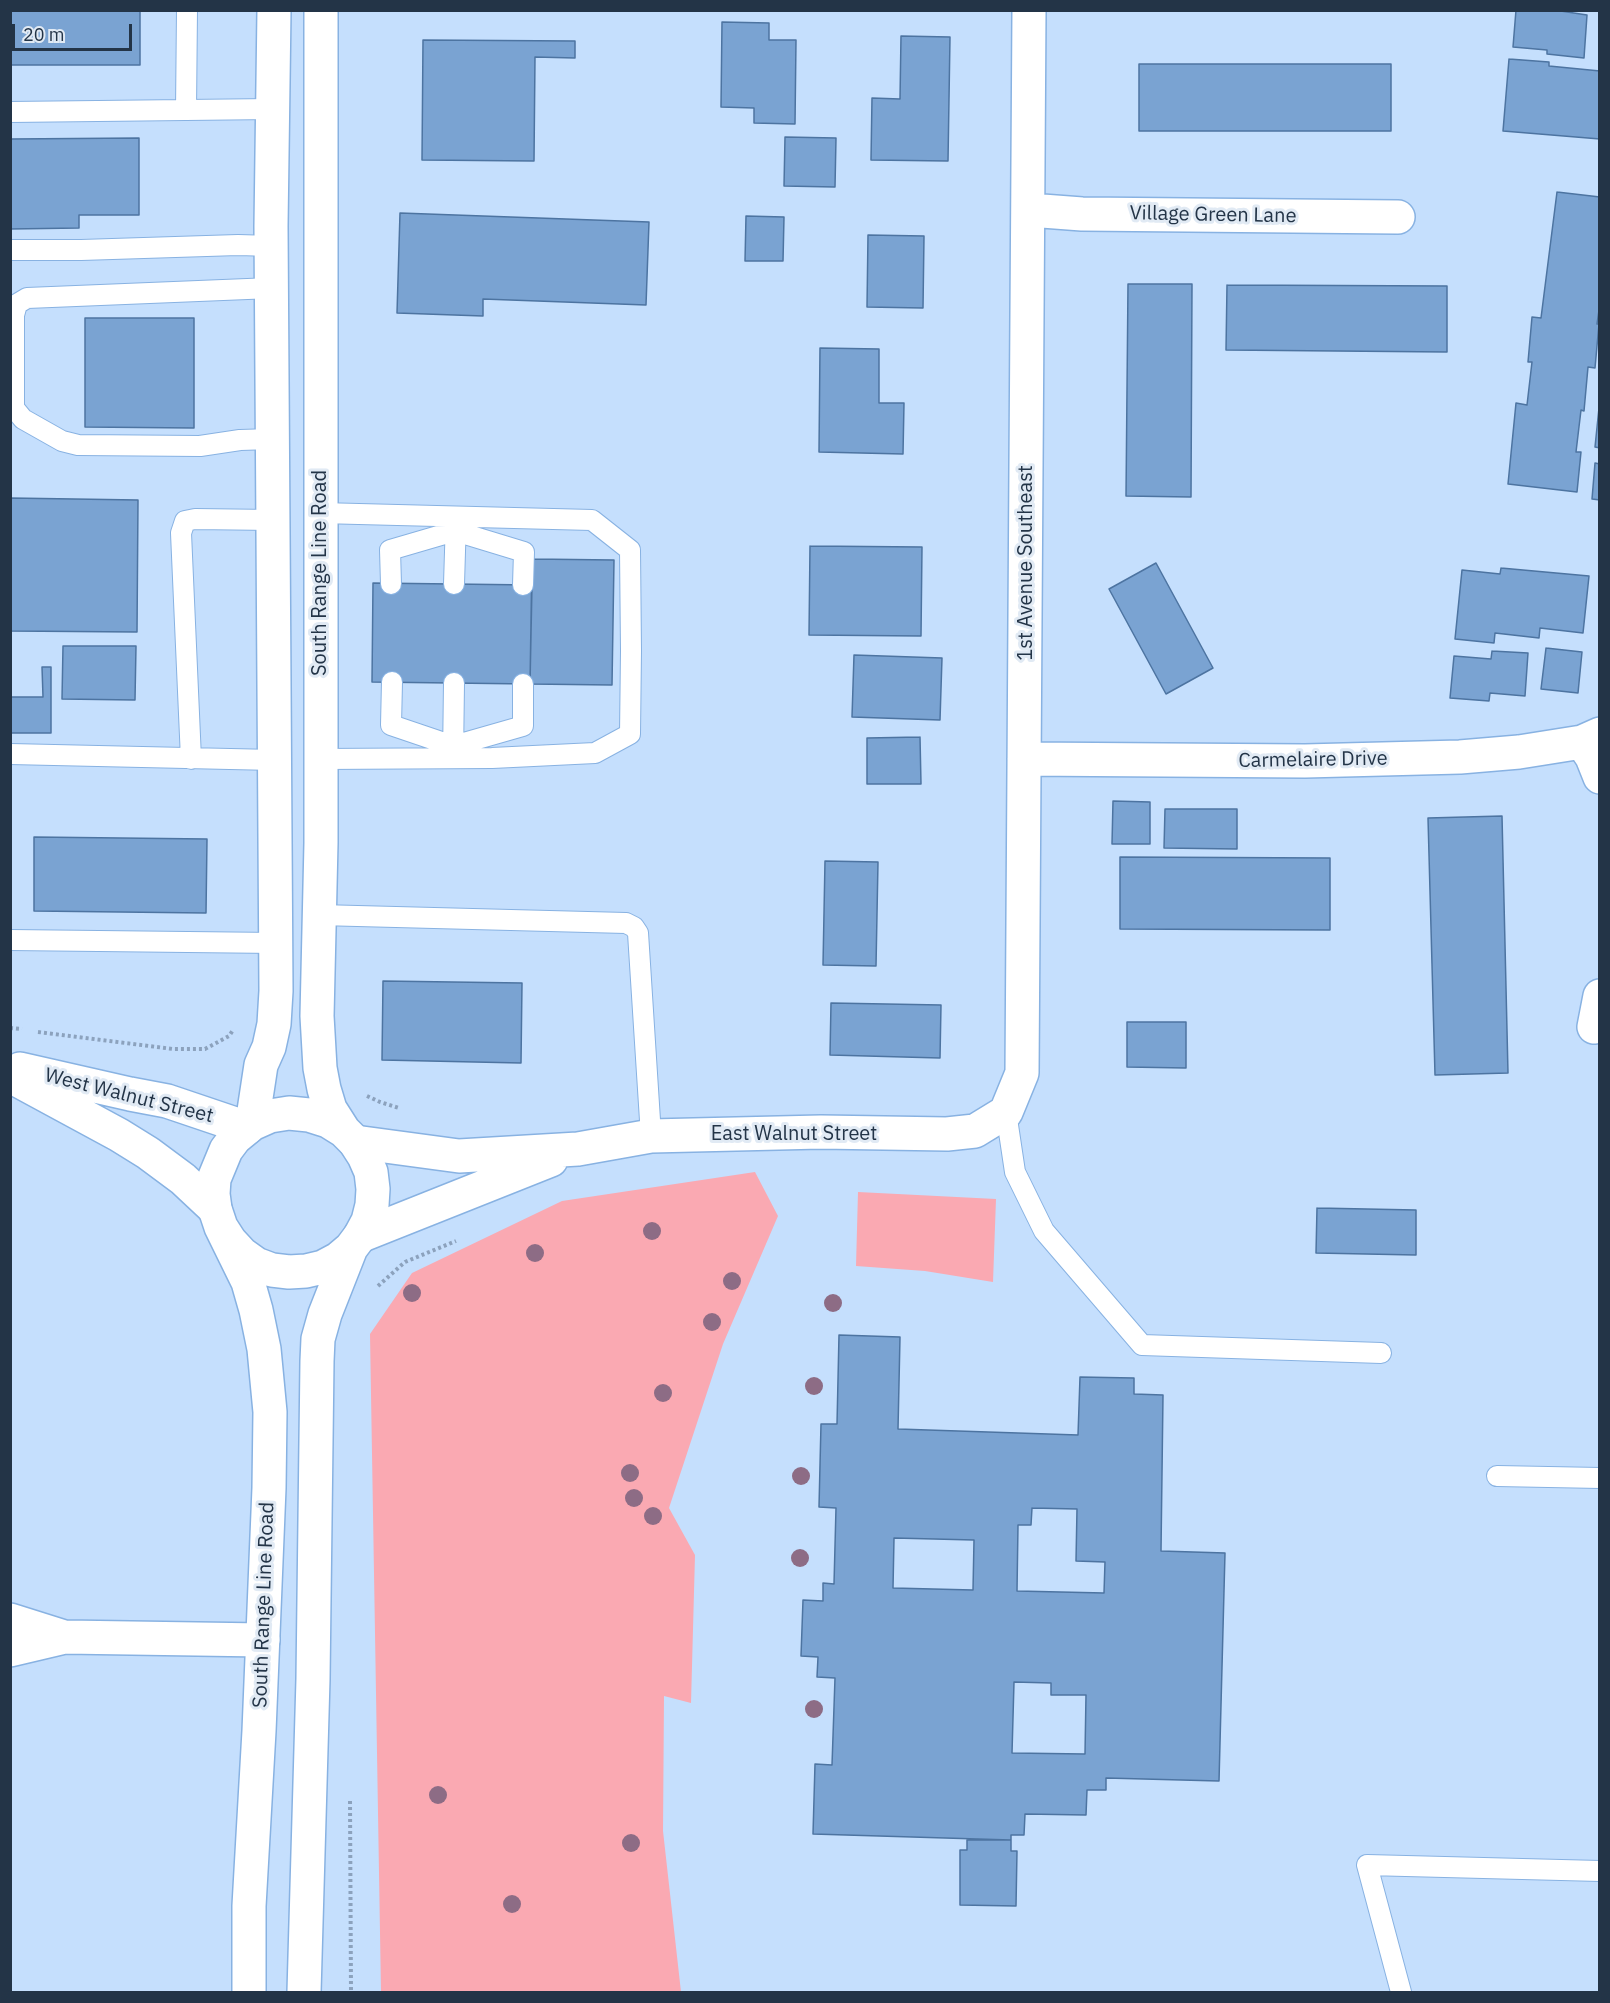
<!DOCTYPE html>
<html>
<head>
<meta charset="utf-8">
<style>
	body { margin:0 }
	#map { position:relative; width:1610px; height:2003px; overflow:hidden; background:#c5dffd; font-family:"IBM Plex Sans",sans-serif }
	canvas { display:block }
	.frame { position:absolute; inset:0; border:12px solid #233447; pointer-events:none }
	.scale { position:absolute; left:12px; top:24px; width:120px; height:27px; box-sizing:border-box; border:3px solid #233447; border-top:0; padding-left:8px; font-size:18px; line-height:21px; white-space:nowrap; color:#233447; -webkit-text-stroke:4px #e1eaf4; paint-order:stroke }
</style>
</head>
<body>
<div id="map">
<canvas width="1610" height="2003"></canvas>
<div class="frame"></div>
<div class="scale">20 m</div>
</div>
<script>
const context = document.querySelector('canvas').getContext('2d');
context.lineJoin = 'round';
function fillPath(path, color) {
  context.fillStyle = color;
  context.fill(path, 'evenodd');
}
function shape(rows) {
  const path = new Path2D();
  for (const r of rows) {
    path.moveTo(r[0], r[1]);
    for (let i = 2; i < r.length; i += 2) path.lineTo(r[i], r[i + 1]);
  }
  return path;
}
function trace(path, color, width, dash) {
  context.strokeStyle = color;
  context.lineWidth = width;
  context.lineCap = dash ? 'butt' : 'round';
  context.setLineDash(dash || []);
  context.stroke(path);
}
function write(font, color, halo, rows, align = 'center') {
  context.font = font + ' "IBM Plex Sans",sans-serif';
  context.lineWidth = 6;
  context.setLineDash([]);
  context.textBaseline = 'middle';
  context.strokeStyle = halo;
  context.fillStyle = color;
  for (const [text, x, y, turn = 0] of rows) {
    context.save();
    context.translate(x, y);
    context.rotate((+turn || 0) * Math.PI / 180);
    context.textAlign = isNaN(turn) ? turn : align;
    if (halo) context.strokeText(text, 0, 0);
    context.fillText(text, 0, 0);
    context.restore();
  }
}
const green = shape([
	[755,1172,778,1216,723,1344,669,1508,695,1555,691,1703,664,1696,663,1831,681,1992,381,1992,370,1334,412,1273,562,1201],
	[858,1192,996,1199,993,1282,925,1271,856,1266]
]);
const building = shape([
	[10,10,140,10,140,65,10,65,10,10],
	[1516,10,1554,10,1587,15,1584,58,1547,54,1547,50,1513,47,1516,10],
	[722,22,769,23,769,40,796,40,795,124,754,123,754,108,721,107,722,22],
	[901,36,950,37,948,161,871,160,872,98,900,99,901,36],
	[423,40,575,41,575,58,535,57,534,161,422,160,423,40],
	[1509,59,1549,62,1549,66,1600,71,1600,139,1503,131,1509,59],
	[1139,64,1391,64,1391,131,1139,131,1139,64],
	[785,137,836,138,835,187,784,186,785,137],
	[139,138,139,215,79,215,79,228,10,229,10,139,139,138],
	[1557,192,1600,197,1600,303,1597,324,1599,324,1595,368,1588,367,1584,411,1581,410,1576,452,1581,452,1577,492,1508,484,1516,403,1527,405,1532,362,1528,362,1532,317,1541,318,1557,192],
	[400,213,649,222,646,305,483,299,483,316,397,313,400,213],
	[746,216,784,217,783,261,745,261,746,216],
	[868,235,924,236,923,308,867,307,868,235],
	[1128,284,1192,284,1191,497,1126,496,1128,284],
	[1227,285,1447,286,1447,352,1226,350,1227,285],
	[85,318,194,318,194,428,85,427,85,318],
	[820,348,879,349,879,403,904,403,903,454,819,452,820,348],
	[1600,398,1600,448,1595,447,1600,398],
	[1595,463,1600,464,1600,500,1592,499,1595,463],
	[10,498,138,500,137,632,10,631,10,498],
	[810,546,922,547,921,636,809,635,810,546],
	[532,559,614,560,612,685,530,684,532,559],
	[1156,563,1213,668,1166,694,1109,589,1156,563],
	[1501,568,1589,576,1583,633,1540,628,1539,638,1495,633,1494,643,1455,639,1462,570,1500,574,1501,568],
	[373,583,532,585,530,684,372,682,373,583],
	[63,646,136,646,135,700,62,699,63,646],
	[1546,648,1582,652,1578,693,1541,689,1546,648],
	[1492,651,1528,653,1525,696,1490,693,1489,701,1450,698,1454,656,1491,659,1492,651],
	[854,655,942,658,940,720,852,717,854,655],
	[42,667,51,667,51,733,10,733,10,697,43,697,42,667],
	[920,737,921,784,867,784,867,738,920,737],
	[1113,801,1150,802,1150,844,1112,844,1113,801],
	[1165,809,1237,809,1237,849,1164,848,1165,809],
	[1502,816,1508,1073,1435,1075,1428,818,1502,816],
	[34,837,207,839,206,913,34,911,34,837],
	[1120,857,1330,858,1330,930,1120,929,1120,857],
	[825,861,878,862,876,966,823,965,825,861],
	[383,981,522,983,521,1063,382,1060,383,981],
	[831,1003,941,1005,940,1058,830,1055,831,1003],
	[1127,1022,1186,1022,1186,1068,1127,1067,1127,1022],
	[1317,1208,1416,1210,1416,1255,1316,1253,1317,1208],
	[839,1335,900,1337,898,1429,1078,1435,1080,1377,1134,1378,1134,1394,1163,1395,1161,1551,1225,1553,1219,1781,1106,1778,1106,1790,1087,1790,1086,1815,1025,1814,1024,1835,1011,1835,1011,1840,813,1834,815,1764,832,1765,835,1678,817,1677,818,1657,801,1656,803,1600,823,1601,823,1583,834,1584,836,1508,819,1507,821,1424,837,1424,839,1335],
	[1032,1508,1077,1509,1076,1561,1105,1562,1104,1593,1017,1591,1018,1525,1031,1525,1032,1508],
	[894,1538,974,1540,973,1590,893,1588,894,1538],
	[1014,1682,1051,1683,1051,1695,1086,1695,1085,1754,1012,1753,1014,1682],
	[967,1840,1011,1840,1011,1851,1017,1851,1016,1906,960,1905,960,1850,967,1850,967,1840]
]);
const path = shape([
	[10,1028,22,1029],
	[38,1032,173,1049,205,1049,229,1036,233,1030],
	[367,1096,380,1102,399,1108],
	[378,1286,405,1262,456,1241],
	[350,1801,351,1992]
]);
const lane = shape([
	[186,110,187,10],
	[10,112,273,109],
	[10,250,81,250,238,245,272,246],
	[272,288,27,298,17,304,14,315,14,408,23,419,62,441,78,445,200,446,240,440,272,439],
	[320,513,592,520,630,550,631,651,630,734,595,753,492,758,321,759],
	[391,584,390,550,455,531,524,552,523,585],
	[454,584,456,519],
	[392,682,391,725,453,746,523,726,523,684],
	[10,754,274,760],
	[453,758,454,683],
	[191,759,181,533,185,521,195,519,272,520],
	[319,915,626,923,634,927,638,933,651,1136],
	[10,940,276,943],
	[1006,1112,1015,1172,1044,1231,1142,1345,1381,1353],
	[1497,1476,1600,1478],
	[1401,1992,1367,1865,1600,1871]
]);
const street = shape([
	[1029,210,1082,214,1398,217],
	[1582,742,1592,757,1600,777],
	[1024,759,1305,761,1460,757,1519,752,1582,742,1600,734],
	[1594,1027,1600,996],
	[20,1069,130,1094,167,1101,247,1128],
	[10,1076,119,1135,148,1153,183,1179,215,1209],
	[355,1142,459,1156,578,1149,651,1136,821,1132,947,1134,975,1131,1006,1112,1022,1073,1029,10],
	[360,1236,551,1160],
	[10,1620,64,1637],
	[10,1650,65,1637,263,1640]
]);
const secondary = shape([
	[321,10,321,843,317,1016,320,1068,324,1089,330,1109,344,1131],
	[252,1124,261,1065,269,1047,274,1024,276,991,271,226,274,10],
	[221,1227,230,1241,242,1254,256,1264,272,1270,289,1272,306,1271,323,1267,338,1259,351,1248,360,1236,368,1221,372,1205,373,1189,371,1172,364,1156,355,1142,344,1131,328,1121,309,1115,289,1113,270,1116,252,1124,235,1138,226,1150,214,1179,213,1194,215,1209,221,1227,248,1282,256,1310,264,1349,270,1412,269,1488,259,1731,249,1906,249,1992],
	[304,1992,313,1679,317,1361,318,1339,325,1314,351,1248]
]);
const trees = [
	[652,1231],
	[535,1253],
	[732,1281],
	[412,1293],
	[833,1303],
	[712,1322],
	[814,1386],
	[663,1393],
	[630,1473],
	[801,1476],
	[634,1498],
	[653,1516],
	[800,1558],
	[814,1709],
	[438,1795],
	[631,1843],
	[512,1904]
];
const streetNames = [
	["Village Green Lane",1213,215,1],
	["1st Avenue Southeast",1026,563,-90],
	["South Range Line Road",320,573,-90],
	["Carmelaire Drive",1313,760,-1],
	["West Walnut Street",129,1096,14],
	["East Walnut Street",794,1134],
	["South Range Line Road",264,1605,-88]
];
fillPath(green, '#faa9b2');
fillPath(building, '#7aa3d2');
trace(building, '#4d74a1', 1.5);
trace(lane, '#88b2e2', 22);
trace(street, '#88b2e2', 36);
trace(secondary, '#88b2e2', 36);
trace(path, '#8ca2bd', 4, [3, 3]);
trace(lane, '#fff', 20);
trace(street, '#fff', 33);
trace(secondary, '#fff', 33);
context.fillStyle = '#8d6c85';
for (const [x, y] of trees) {
  context.beginPath();
  context.arc(x, y, 9, 0, 2 * Math.PI);
  context.fill();
}
write('20px', '#233447', '#e1eaf4', streetNames);
</script>
</body>
</html>
